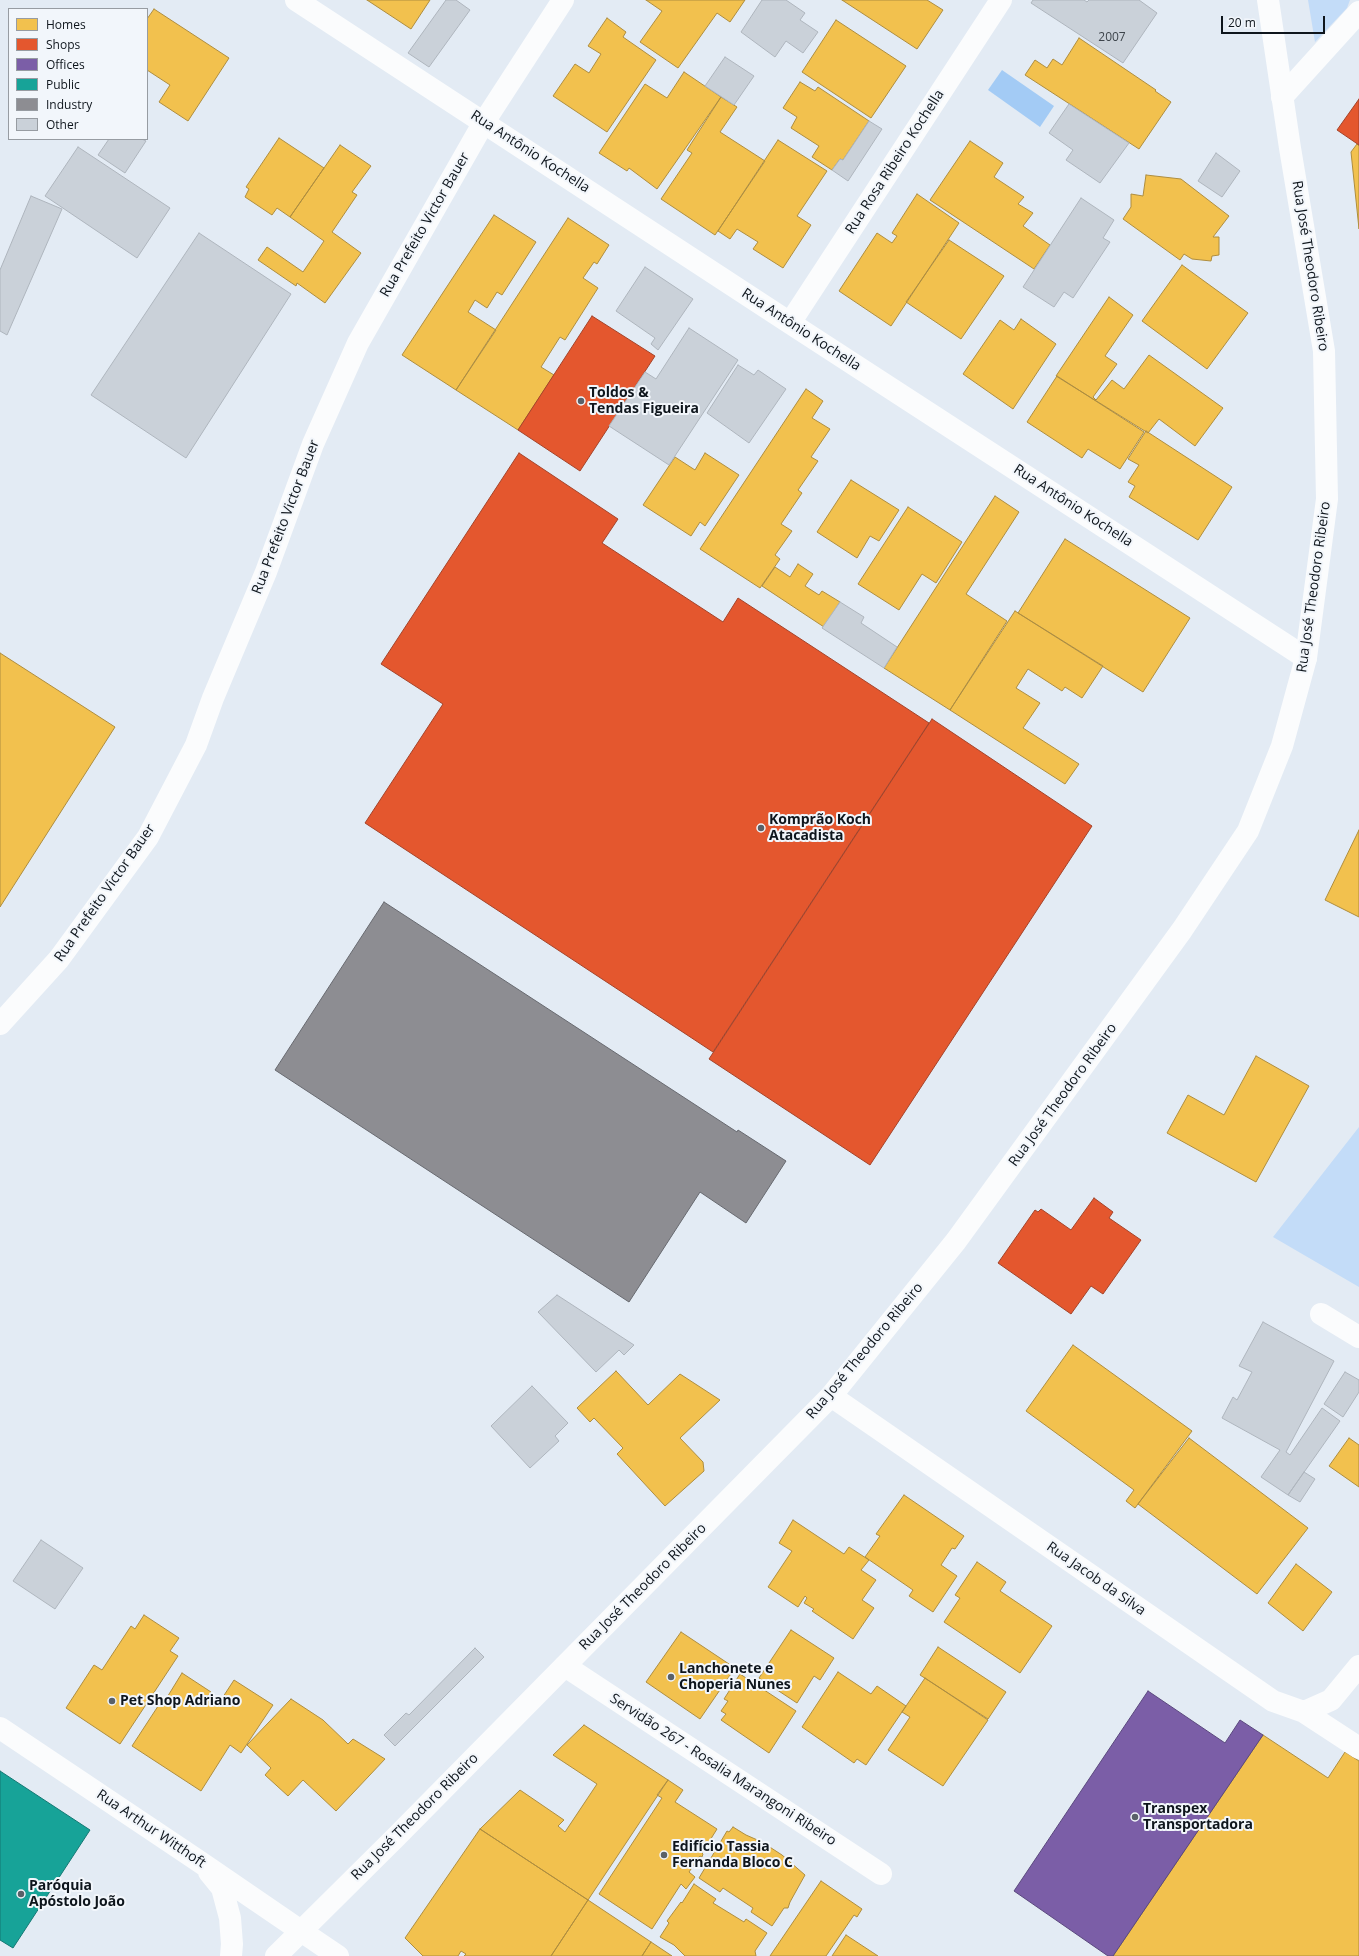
<!DOCTYPE html>
<html>
<head>
<meta charset="utf-8">
<style>
	body { margin:0 }
	#map { position:relative; width:1359px; height:1956px; overflow:hidden; background:#e3ebf4; font-family:"Open Sans",sans-serif }
	canvas { display:block }
	.legend { position:absolute; left:8px; top:8px; width:140px; height:132px; box-sizing:border-box; background:#f2f6fb; border:1px solid #979ca2; margin:0; padding:5px 7px; list-style:none; font-size:12px; color:#0e151c }
	.legend li { display:flex; align-items:center; gap:8px; height:20px }
	.legend b { width:20px; border:1px solid #979ca2 }
	.scale { position:absolute; left:1221px; top:16px; width:104px; height:18px; box-sizing:border-box; border:2px solid #0e151c; border-top:0; padding-left:5px; font-size:12px; line-height:14px; white-space:nowrap; color:#0e151c; -webkit-text-stroke:3px #f2f6fb; paint-order:stroke }
</style>
</head>
<body>
<div id="map">
<canvas width="1359" height="1956"></canvas>
<ul class="legend">
<li><b style="height:11px;background:#f2c14e"></b>Homes</li>
<li><b style="height:11px;background:#e4572e"></b>Shops</li>
<li><b style="height:11px;background:#7b5ea7"></b>Offices</li>
<li><b style="height:11px;background:#17a398"></b>Public</li>
<li><b style="height:11px;background:#8d8d92"></b>Industry</li>
<li><b style="height:11px;background:#cad1d9"></b>Other</li>
</ul>
<div class="scale">20 m</div>
</div>
<script>
const context = document.querySelector('canvas').getContext('2d');
context.lineJoin = 'round';
function fillPath(path, color) {
  context.fillStyle = color;
  context.fill(path, 'evenodd');
}
function shape(rows) {
  const path = new Path2D();
  for (const r of rows) {
    path.moveTo(r[0], r[1]);
    for (let i = 2; i < r.length; i += 2) path.lineTo(r[i], r[i + 1]);
  }
  return path;
}
function trace(path, color, width, dash) {
  context.strokeStyle = color;
  context.lineWidth = width;
  context.lineCap = dash ? 'butt' : 'round';
  context.setLineDash(dash || []);
  context.stroke(path);
}
function write(font, color, halo, rows, align = 'center') {
  context.font = font + ' "Open Sans",sans-serif';
  context.lineWidth = 4;
  context.setLineDash([]);
  context.textBaseline = 'middle';
  context.strokeStyle = halo;
  context.fillStyle = color;
  for (const [text, x, y, turn = 0] of rows) {
    context.save();
    context.translate(x, y);
    context.rotate((+turn || 0) * Math.PI / 180);
    context.textAlign = isNaN(turn) ? turn : align;
    if (halo) context.strokeText(text, 0, 0);
    context.fillText(text, 0, 0);
    context.restore();
  }
}
const green = shape([
	[1308,0,1350,0,1347,8,1315,42],
	[1359,1127,1359,1287,1273,1237]
]);
const water = shape([
	[1002,70,1054,106,1040,127,988,90]
]);
const homes = shape([
	[367,0,430,0,411,29,367,0],
	[646,0,745,0,730,22,717,13,678,68,640,42,662,11,646,0],
	[842,0,927,0,943,10,917,49,842,0],
	[154,9,229,58,188,121,159,102,170,85,147,70,147,19,154,9],
	[607,18,626,32,623,37,656,60,607,132,553,96,575,64,589,73,601,54,588,46,607,18],
	[836,20,906,66,871,118,802,72,836,20],
	[1079,38,1156,90,1155,91,1171,102,1139,149,1025,75,1035,60,1047,68,1053,59,1062,65,1079,38],
	[684,72,721,97,657,189,629,168,627,171,599,153,645,84,667,98,684,72],
	[800,82,815,91,818,87,869,121,843,160,840,159,832,170,812,157,819,146,791,128,797,117,783,108,800,82],
	[721,97,737,107,720,132,765,161,715,235,661,199,692,153,687,150,721,97],
	[279,138,324,168,290,217,277,208,272,215,245,197,249,189,246,187,279,138],
	[778,140,827,171,797,216,811,225,783,268,753,249,758,242,737,229,730,239,718,231,778,140],
	[970,141,1003,163,994,177,1024,197,1018,204,1033,213,1023,226,1050,245,1034,269,930,200,970,141],
	[1357,144,1359,146,1359,229,1351,152,1357,144],
	[340,145,371,166,352,192,357,195,332,232,361,253,325,303,297,283,296,286,258,260,267,247,303,272,324,241,290,217,340,145],
	[1146,175,1181,179,1229,216,1213,237,1219,237,1219,255,1212,256,1211,261,1192,259,1184,254,1180,260,1123,219,1131,207,1131,194,1143,196,1146,175],
	[917,194,959,223,891,326,839,291,877,233,892,243,897,236,892,233,917,194],
	[494,215,536,242,502,295,497,292,487,308,475,300,468,312,496,330,456,390,402,355,494,215],
	[568,218,609,245,597,264,594,262,583,278,598,288,565,340,560,337,541,367,554,375,518,430,456,390,568,218],
	[949,240,1004,276,961,339,906,302,949,240],
	[1182,265,1248,313,1207,369,1142,321,1182,265],
	[1109,297,1133,315,1105,356,1117,364,1093,397,1096,400,1112,380,1124,389,1149,355,1223,408,1195,446,1159,419,1148,433,1056,376,1109,297],
	[1021,319,1056,344,1013,409,963,374,1000,320,1014,330,1021,319],
	[1057,376,1144,432,1120,469,1088,449,1082,458,1027,422,1057,376],
	[806,389,823,401,812,418,830,429,811,457,818,461,798,490,802,493,781,524,792,531,775,555,780,559,760,588,700,549,806,389],
	[1146,431,1232,487,1198,540,1129,497,1135,486,1128,482,1139,465,1128,459,1146,431],
	[705,453,739,475,705,526,700,522,691,536,643,505,675,457,695,470,705,453],
	[851,480,899,510,879,541,870,536,857,558,817,532,851,480],
	[995,496,1019,512,966,594,1007,621,950,710,884,668,995,496],
	[908,507,962,542,936,583,922,574,899,610,858,584,908,507],
	[1065,539,1190,618,1143,692,1018,613,1065,539],
	[798,564,813,574,805,586,819,595,822,591,840,602,824,627,762,586,775,567,790,577,798,564],
	[1015,611,1103,666,1082,698,1065,687,1062,691,1028,669,1016,688,1040,703,1023,728,1079,764,1065,784,950,710,1015,611],
	[0,653,115,727,0,907,0,653],
	[1359,830,1359,917,1325,900,1359,830],
	[1256,1056,1309,1086,1256,1182,1167,1133,1188,1095,1224,1115,1256,1056],
	[1073,1345,1192,1431,1135,1508,1126,1501,1134,1490,1026,1411,1073,1345],
	[616,1371,648,1405,680,1374,720,1400,680,1438,703,1462,704,1471,665,1506,617,1454,623,1448,594,1418,590,1422,577,1408,616,1371],
	[1189,1438,1308,1528,1257,1594,1138,1504,1189,1438],
	[1349,1438,1359,1445,1359,1487,1329,1466,1349,1438],
	[904,1495,964,1536,955,1549,952,1548,941,1565,957,1576,933,1612,909,1596,913,1590,865,1557,880,1536,876,1534,904,1495],
	[793,1520,844,1554,849,1547,869,1560,861,1570,876,1580,862,1600,874,1608,853,1639,812,1611,814,1609,804,1603,807,1598,805,1596,798,1607,768,1587,792,1551,779,1543,793,1520],
	[977,1562,1006,1582,1000,1591,1052,1626,1020,1673,944,1622,960,1598,955,1595,977,1562],
	[1296,1564,1332,1592,1303,1631,1268,1603,1296,1564],
	[144,1615,179,1638,170,1651,178,1656,120,1744,66,1708,94,1665,102,1670,131,1626,135,1629,144,1615],
	[791,1630,834,1658,820,1680,814,1676,797,1703,759,1678,791,1630],
	[681,1632,735,1668,700,1719,646,1682,681,1632],
	[938,1647,1006,1692,988,1719,920,1675,938,1647],
	[838,1672,871,1694,877,1686,906,1706,866,1765,857,1759,854,1763,802,1727,838,1672],
	[182,1673,211,1692,208,1696,219,1703,234,1680,273,1705,241,1753,230,1745,201,1791,132,1746,164,1697,166,1699,182,1673],
	[740,1674,796,1711,769,1753,721,1720,726,1714,721,1711,728,1701,724,1699,740,1674],
	[925,1678,988,1720,943,1786,888,1750,910,1717,902,1712,904,1709,925,1678],
	[291,1699,323,1720,348,1744,353,1739,385,1759,336,1811,303,1780,288,1796,265,1775,271,1768,247,1745,291,1699],
	[584,1725,668,1780,588,1900,480,1829,520,1790,564,1820,558,1826,565,1832,597,1784,553,1755,584,1725],
	[1263,1735,1328,1778,1345,1752,1359,1761,1359,1956,1113,1956,1263,1735],
	[668,1780,683,1790,675,1802,717,1829,702,1853,703,1854,702,1857,700,1856,689,1872,695,1877,686,1889,681,1884,652,1929,599,1894,662,1798,657,1795,668,1780],
	[733,1827,746,1835,762,1842,782,1855,805,1875,790,1902,788,1908,784,1908,772,1926,751,1912,753,1908,723,1888,720,1892,699,1878,727,1831,729,1832,733,1827],
	[480,1829,588,1900,551,1956,464,1956,466,1954,461,1951,458,1956,423,1956,405,1938,480,1829],
	[821,1881,862,1909,857,1917,854,1915,826,1956,770,1956,821,1881],
	[694,1884,716,1899,713,1903,744,1922,746,1919,767,1933,755,1951,756,1956,685,1956,674,1945,660,1937,669,1923,667,1921,681,1902,682,1903,694,1884],
	[588,1900,651,1942,642,1956,551,1956,588,1900],
	[846,1935,878,1956,832,1956,846,1935],
	[651,1942,672,1956,642,1956,651,1942]
]);
const shops = shape([
	[1359,99,1359,145,1337,130,1359,99],
	[592,316,655,356,580,471,518,430,592,316],
	[519,453,618,519,602,543,723,622,738,598,929,723,713,1052,365,823,443,704,381,664,519,453],
	[932,719,1092,826,870,1165,709,1059,932,719],
	[1094,1198,1113,1212,1109,1218,1141,1240,1103,1294,1091,1286,1071,1314,998,1263,1035,1210,1038,1212,1041,1209,1071,1230,1094,1198]
]);
const offices = shape([
	[1148,1691,1225,1743,1240,1720,1263,1735,1113,1956,1108,1956,1014,1891,1148,1691]
]);
const public = shape([
	[0,1771,90,1830,13,1948,0,1940,0,1771]
]);
const industry = shape([
	[384,902,737,1132,738,1130,786,1161,746,1223,700,1192,629,1302,275,1070,384,902]
]);
const building = shape([
	[446,0,456,0,470,10,429,67,408,53,446,0],
	[762,0,786,0,805,13,800,20,818,32,803,53,786,41,775,57,741,32,762,0],
	[1033,0,1084,0,1087,2,1089,0,1139,0,1157,13,1123,63,1031,3,1033,0],
	[725,57,754,76,734,105,705,86,725,57],
	[1069,104,1129,143,1100,183,1066,160,1073,150,1049,133,1069,104],
	[869,121,882,129,848,181,832,170,840,159,843,160,869,121],
	[109,139,142,139,146,141,125,173,98,155,109,139],
	[78,147,170,208,137,258,45,196,78,147],
	[1216,153,1240,171,1222,197,1198,181,1216,153],
	[31,196,62,209,7,335,0,331,0,270,31,196],
	[1081,198,1114,220,1103,238,1110,242,1073,298,1064,292,1054,307,1023,287,1081,198],
	[199,233,291,294,186,458,91,395,199,233],
	[645,267,693,299,658,350,651,344,655,338,616,311,645,267],
	[689,328,738,360,669,465,609,426,645,372,656,379,689,328],
	[738,365,754,375,758,370,786,389,749,443,707,413,738,365],
	[840,602,864,617,861,623,897,647,884,668,822,628,840,602],
	[557,1295,634,1345,624,1355,619,1350,596,1372,538,1312,557,1295],
	[1263,1322,1334,1361,1286,1452,1290,1455,1322,1408,1340,1421,1288,1495,1261,1477,1280,1450,1222,1418,1233,1397,1237,1400,1252,1372,1239,1366,1263,1322],
	[1345,1372,1359,1380,1359,1392,1343,1417,1324,1404,1345,1372],
	[532,1386,568,1423,555,1436,559,1441,530,1468,491,1426,532,1386],
	[1304,1472,1315,1479,1300,1502,1288,1495,1304,1472],
	[41,1540,83,1568,55,1609,13,1581,41,1540],
	[475,1648,484,1657,395,1746,384,1735,406,1713,409,1715,475,1648]
]);
const street = shape([
	[296,0,790,323,1306,658],
	[1282,97,1359,12],
	[790,323,1001,0],
	[1321,1314,1359,1337],
	[831,1396,1273,1701,1304,1712,1331,1700,1359,1666],
	[565,1666,881,1874],
	[1304,1712,1359,1748],
	[301,1931,338,1956]
]);
const secondary = shape([
	[0,1024,59,959,148,837,196,745,213,698,266,572,313,444,358,343,484,122,563,0],
	[0,1728,200,1862,301,1931],
	[209,1872,222,1888,230,1918,232,1944,231,1956],
	[276,1956,396,1837,831,1396,956,1241,1182,930,1248,831,1282,746,1306,658,1327,499,1324,351,1290,148,1268,0]
]);
const markers = [
	[581,401,4,"#596068"],
	[761,828,4,"#596068"],
	[671,1677,4,"#596068"],
	[112,1701,4,"#596068"],
	[1135,1817,4,"#596068"],
	[664,1855,4,"#596068"],
	[21,1894,4,"#596068"]
];
const numberNames = [
	["2007",1112,38]
];
const streetNames = [
	["Rua Antônio Kochella",530,152,33],
	["Rua Rosa Ribeiro Kochella",895,162,-57],
	["Rua Prefeito Victor Bauer",425,225,-60],
	["Rua José Theodoro Ribeiro",1310,266,81],
	["Rua Antônio Kochella",801,330,33],
	["Rua Antônio Kochella",1073,506,33],
	["Rua Prefeito Victor Bauer",286,517,-69],
	["Rua José Theodoro Ribeiro",1314,587,-82],
	["Rua Prefeito Victor Bauer",105,893,-55],
	["Rua José Theodoro Ribeiro",1063,1095,-54],
	["Rua José Theodoro Ribeiro",865,1351,-50],
	["Rua Jacob da Silva",1096,1579,35],
	["Rua José Theodoro Ribeiro",643,1587,-45],
	["Servidão 267 - Rosalia Marangoni Ribeiro",723,1770,33],
	["Rua José Theodoro Ribeiro",415,1817,-45],
	["Rua Arthur Witthoft",151,1829,34]
];
const poiNames = [
	["Toldos &",589,393],
	["Tendas Figueira",589,409],
	["Komprão Koch",769,820],
	["Atacadista",769,836],
	["Lanchonete e",679,1669],
	["Choperia Nunes",679,1685],
	["Pet Shop Adriano",120,1701],
	["Transpex",1143,1809],
	["Transportadora",1143,1825],
	["Edifício Tassia",672,1847],
	["Fernanda Bloco C",672,1863],
	["Paróquia",29,1886],
	["Apóstolo João",29,1902]
];
fillPath(green, '#c3dcf8');
fillPath(water, '#a3cbf5');
fillPath(homes, '#f2c14e');
trace(homes, '#ae8d3f', 1);
fillPath(shops, '#e4572e');
trace(shops, '#a44329', 1);
fillPath(offices, '#7b5ea7');
trace(offices, '#5a487d', 1);
fillPath(public, '#17a398');
trace(public, '#147873', 1);
fillPath(industry, '#8d8d92');
trace(industry, '#67696f', 1);
fillPath(building, '#cad1d9');
trace(building, '#aeb5bd', 1);
trace(street, '#fbfcfd', 22);
trace(secondary, '#fbfcfd', 22);
for (const [x, y, r, color] of markers) {
  const dot = new Path2D();
  dot.arc(x, y, r, 0, 2 * Math.PI);
  context.fillStyle = color;
  context.fill(dot);
  trace(dot, '#f2f6fb', 1.5);
}
write('12px', '#3d444b', null, numberNames);
write('14px', '#0e151c', '#f2f6fb', streetNames);
write('bold 14px', '#0e151c', '#f2f6fb', poiNames, 'left');
</script>
</body>
</html>
